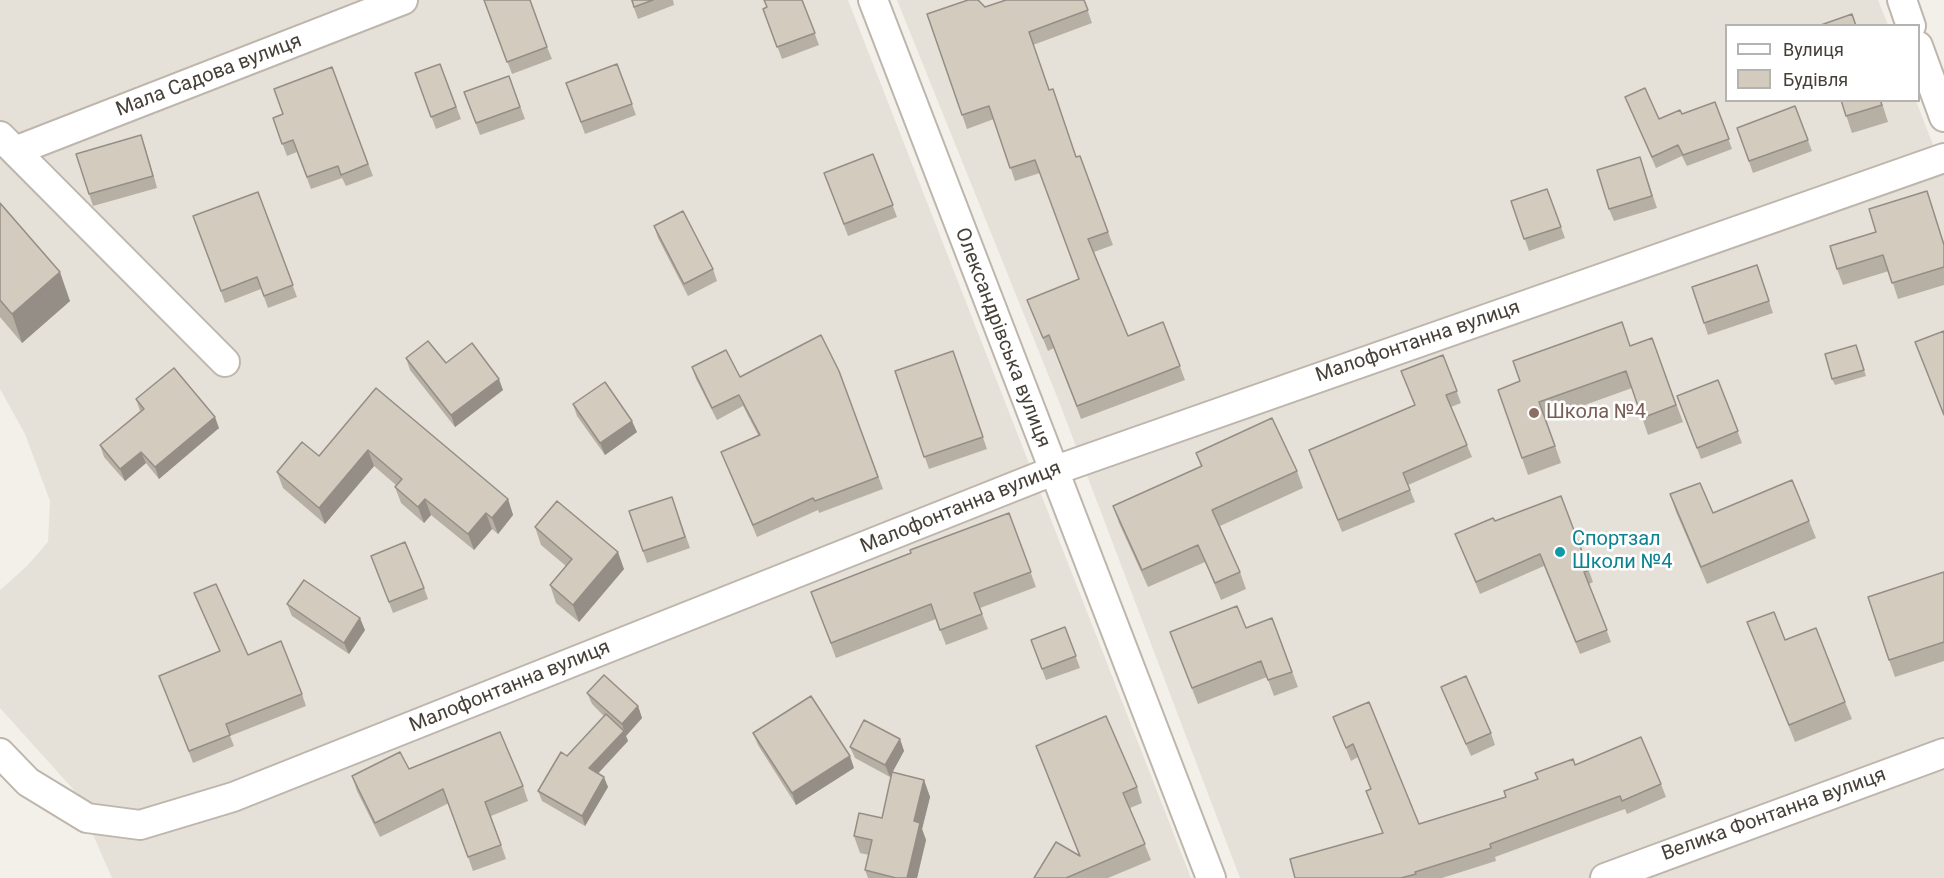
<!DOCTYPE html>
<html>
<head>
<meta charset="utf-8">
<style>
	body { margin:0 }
	#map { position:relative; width:1944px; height:878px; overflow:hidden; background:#f3efe9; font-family:Roboto,sans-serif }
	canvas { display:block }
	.legend { position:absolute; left:1725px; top:24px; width:195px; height:78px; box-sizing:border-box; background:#fff; border:2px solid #b5b3af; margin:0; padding:8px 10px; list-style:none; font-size:18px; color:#464038 }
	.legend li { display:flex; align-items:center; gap:12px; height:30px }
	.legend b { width:30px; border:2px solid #b5b3af }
</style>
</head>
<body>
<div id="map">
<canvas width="1944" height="878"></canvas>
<ul class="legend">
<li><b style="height:8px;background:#fff"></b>Вулиця</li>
<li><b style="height:16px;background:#d4cbbf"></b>Будівля</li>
</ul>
</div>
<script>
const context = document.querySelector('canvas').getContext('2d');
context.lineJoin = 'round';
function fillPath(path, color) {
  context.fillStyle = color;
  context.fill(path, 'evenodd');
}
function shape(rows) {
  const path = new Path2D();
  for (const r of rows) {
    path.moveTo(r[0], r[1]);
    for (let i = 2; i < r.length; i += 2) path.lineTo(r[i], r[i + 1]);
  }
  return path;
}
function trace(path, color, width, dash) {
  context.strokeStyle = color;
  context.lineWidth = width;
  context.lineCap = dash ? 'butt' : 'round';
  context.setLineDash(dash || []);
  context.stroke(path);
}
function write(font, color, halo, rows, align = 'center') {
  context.font = font + ' Roboto,sans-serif';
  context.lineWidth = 5;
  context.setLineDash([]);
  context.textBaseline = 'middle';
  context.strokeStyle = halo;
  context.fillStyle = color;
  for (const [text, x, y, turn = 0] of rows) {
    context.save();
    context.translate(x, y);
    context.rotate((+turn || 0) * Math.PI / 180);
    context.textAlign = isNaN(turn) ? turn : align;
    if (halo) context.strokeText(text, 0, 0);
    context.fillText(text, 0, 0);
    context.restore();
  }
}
const residential = shape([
	[0,0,848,0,1191,878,112,878,73,789,0,708,0,590,27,566,48,542,50,501,25,434,0,389],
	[897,0,1878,0,1888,25,1726,26,1726,100,1916,101,1944,173,1944,878,1240,878,1058,399]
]);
const street = shape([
	[873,0,1211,878],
	[1902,0,1911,26],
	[1918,46,1944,117],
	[0,136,225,362],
	[15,151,403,0],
	[0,753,28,782,87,818,140,825,233,797,1053,471,1944,158],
	[1605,878,1944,753]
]);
const wall = shape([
	[484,0,547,47,552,59,512,74],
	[631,0,673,0,674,5,638,19],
	[802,0,819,45,782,59,763,9],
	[1084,0,1092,23,1033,45,1049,90,1076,157,1080,156,1113,245,1094,252,1128,336,1163,322,1185,380,1081,419,1054,348,1048,351,1027,300,1079,279,1040,173,1015,181,994,119,967,129,927,14,985,7],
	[440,64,461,119,436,129,415,73],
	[617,64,636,115,585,134,566,83],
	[332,67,373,176,346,186,342,178,311,189,297,152,287,156,273,118,283,114],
	[509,76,525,119,480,135,464,92],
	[1625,97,1659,119,1682,114,1715,102,1732,149,1687,166,1682,156,1656,168],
	[1841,100,1881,100,1888,122,1852,133],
	[1795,106,1812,151,1753,173,1737,128],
	[141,135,157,188,93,206,76,154],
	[873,154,897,217,848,236,824,173],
	[1644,169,1657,208,1614,221,1609,209],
	[1547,189,1565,238,1529,251,1511,201],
	[1927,191,1944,243,1944,285,1898,299,1889,271,1843,285,1837,269,1876,232],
	[258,192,297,297,268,308,261,289,225,303,193,216],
	[0,203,70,301,22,343,0,317],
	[654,226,713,269,717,281,688,296,658,238],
	[1757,265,1773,313,1708,335,1692,287],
	[1652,338,1683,422,1648,435,1632,388,1546,419,1561,463,1528,475,1498,390],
	[1856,345,1866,376,1835,385,1832,379],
	[953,351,987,449,929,469,895,371],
	[1443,355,1461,403,1451,407,1472,457,1408,485,1415,502,1342,532,1309,450,1414,406],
	[406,358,446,363,503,390,455,427,410,370],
	[692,367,740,377,839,371,883,489,819,513,818,510,757,537,721,452,758,435,743,406,717,420,696,379],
	[1718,380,1742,443,1701,459,1677,396],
	[376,388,508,499,513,515,498,534,492,529,474,550,431,515,424,523,401,503,395,487,396,485,374,466,325,524,283,488,277,472,319,456],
	[136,399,219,428,159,479,146,463,125,481,104,457,100,445,140,411],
	[573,404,637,432,605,455,577,416],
	[1196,453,1297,471,1303,488,1220,526,1240,572,1246,589,1221,600,1205,562,1148,587,1119,523,1113,506,1201,467],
	[1670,494,1713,513,1809,521,1816,538,1707,584,1676,512],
	[1561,496,1593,582,1589,584,1611,642,1580,654,1544,566,1480,594,1455,534,1495,521],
	[672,497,690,548,647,563,629,511],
	[1009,513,1036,587,980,608,988,629,946,645,936,619,836,658,811,592,911,553],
	[535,527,624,569,579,622,556,603,550,585,566,566,541,545],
	[371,556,424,588,428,599,393,613],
	[1944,572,1944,661,1895,677,1889,660],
	[194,593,248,655,302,694,306,706,230,736,234,746,193,763,164,687,220,652,199,605],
	[287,604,365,630,349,654,292,616],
	[1272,618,1298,687,1274,696,1267,677,1198,704,1170,632,1246,628],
	[1747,622,1785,640,1845,702,1852,719,1795,742],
	[1065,627,1080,668,1046,680,1031,640],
	[1441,687,1491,733,1495,745,1471,756],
	[587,693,638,706,642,718,626,736,628,741,598,773,608,787,585,826,542,801,538,791,567,756,604,716,592,704],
	[1333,717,1419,824,1506,797,1538,779,1575,765,1661,784,1666,797,1627,814,1625,809,1495,857,1496,861,1442,878,1295,878,1383,833,1366,791,1371,789,1358,757,1351,761],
	[753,733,854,768,796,805,758,745],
	[900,739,904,751,892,772,924,780,930,797,922,829,926,840,917,878,868,878,865,870,869,855,860,853,854,836,882,818,892,772,890,777,855,758,850,747],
	[1036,746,1137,787,1142,803,1130,808,1151,860,1108,878,1034,878,1079,855],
	[409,769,523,786,528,801,491,816,506,859,473,871,449,803,380,837,357,791,352,776]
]);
const shadedWall = shape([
	[141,135,145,147,157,188,153,176],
	[60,272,70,301,22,343,12,314],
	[499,379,503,390,455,427,451,415],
	[215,417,219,428,159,479,155,467],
	[632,421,637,432,605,455,600,443],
	[368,450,374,466,325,524,319,508],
	[141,452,146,463,125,481,120,469],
	[425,499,431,515,424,523,418,507],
	[508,499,513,515,498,534,492,518],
	[486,513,492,529,474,550,468,534],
	[618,552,624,569,579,622,573,605],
	[360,618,365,630,349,654,344,643],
	[638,706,642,718,626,736,628,741,593,779,589,768,624,731,622,724],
	[900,739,904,751,890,777,885,765],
	[850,756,854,768,796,805,792,793],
	[604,777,608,787,585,826,582,816],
	[924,780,930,797,922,829,926,840,917,878,907,878,914,821]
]);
const building = shape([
	[484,0,530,0,547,47,507,62,484,0],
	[632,0,653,0,634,7,632,0],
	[764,0,802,0,815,33,777,47,763,9,767,7,764,0],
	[968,0,978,0,985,7,1006,0,1084,0,1088,10,1029,32,1049,90,1053,89,1076,157,1080,156,1108,232,1088,239,1128,336,1163,322,1180,366,1077,406,1049,335,1043,338,1027,300,1079,279,1035,160,1010,168,989,106,962,115,927,14,968,0],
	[1852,14,1856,26,1818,26,1852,14],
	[440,64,456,107,431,117,415,73,440,64],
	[617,64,632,104,581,122,566,83,617,64],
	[332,67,368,164,341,175,338,166,307,177,293,140,282,144,273,118,283,114,274,89,332,67],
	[509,76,520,107,476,123,464,92,509,76],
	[1645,88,1659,119,1680,110,1682,114,1715,102,1729,139,1683,155,1678,145,1652,157,1625,97,1645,88],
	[1841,100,1880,100,1882,105,1846,116,1841,100],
	[1795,106,1808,140,1749,161,1737,128,1795,106],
	[141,135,153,176,89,194,76,154,141,135],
	[873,154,893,205,844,224,824,173,873,154],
	[1640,157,1652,196,1609,209,1597,170,1640,157],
	[1547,189,1561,227,1524,239,1511,201,1547,189],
	[1927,191,1944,245,1944,267,1892,283,1883,255,1837,269,1830,246,1876,232,1869,209,1927,191],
	[258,192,293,285,264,296,257,277,221,291,193,216,258,192],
	[0,203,60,272,12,314,0,300,0,203],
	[683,211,713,269,684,284,654,226,683,211],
	[1757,265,1769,301,1704,323,1692,287,1757,265],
	[1622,322,1630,346,1652,338,1676,405,1642,418,1626,371,1539,402,1555,446,1522,458,1498,390,1520,381,1513,361,1622,322],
	[1944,331,1944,415,1915,342,1944,331],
	[821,335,839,371,878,477,815,501,813,498,753,525,721,452,760,435,739,395,712,408,692,367,726,350,740,377,821,335],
	[428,341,446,363,472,343,499,379,451,415,406,358,428,341],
	[1856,345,1864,370,1832,379,1825,354,1856,345],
	[953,351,983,437,924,457,895,371,953,351],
	[1443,355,1457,391,1446,395,1467,445,1403,473,1410,490,1338,520,1309,450,1415,405,1401,371,1443,355],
	[174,368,215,417,155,467,141,452,120,469,100,445,144,409,136,399,174,368],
	[1718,380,1738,431,1697,448,1677,396,1718,380],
	[605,382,632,421,600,443,573,404,605,382],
	[376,388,508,499,492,518,486,513,468,534,425,499,418,507,395,487,402,479,368,450,319,508,277,472,302,442,319,456,376,388],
	[1272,418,1297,471,1212,510,1240,572,1215,583,1198,545,1142,570,1113,506,1202,466,1196,453,1272,418],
	[1792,480,1809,521,1701,567,1670,494,1700,483,1713,513,1792,480],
	[1561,496,1589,570,1584,572,1607,630,1576,642,1540,554,1476,582,1455,534,1493,518,1495,521,1561,496],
	[672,497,685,537,643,551,629,511,672,497],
	[557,501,618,552,573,605,550,585,572,559,535,527,557,501],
	[1009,513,1031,572,974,593,982,614,940,630,931,604,831,643,811,592,911,553,910,550,1009,513],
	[405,542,424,588,389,602,371,556,405,542],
	[1944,572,1944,642,1889,660,1868,597,1944,572],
	[304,580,360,618,344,643,287,604,304,580],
	[216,584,248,655,281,641,302,694,226,724,230,735,189,751,159,676,220,651,194,593,216,584],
	[1237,606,1246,628,1272,618,1292,672,1268,680,1261,661,1192,688,1170,632,1237,606],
	[1774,612,1785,640,1816,628,1845,702,1789,725,1747,622,1774,612],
	[1065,627,1076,656,1042,669,1031,640,1065,627],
	[604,675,638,706,622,724,587,693,604,675],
	[1466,676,1491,733,1466,744,1441,687,1466,676],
	[811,696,850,756,792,793,753,733,811,696],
	[1369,702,1419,824,1506,797,1504,791,1538,779,1535,773,1573,759,1575,765,1641,737,1661,784,1622,801,1620,796,1490,844,1491,848,1415,872,1416,874,1401,878,1295,878,1290,859,1383,833,1366,791,1371,789,1353,744,1346,748,1333,717,1369,702],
	[606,714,624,731,589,768,604,777,582,816,538,791,561,752,567,756,606,714],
	[1106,716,1137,787,1123,793,1145,844,1066,878,1034,878,1056,842,1080,856,1036,746,1106,716],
	[864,720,900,739,885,765,850,747,864,720],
	[500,732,523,786,485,802,501,845,468,857,443,789,375,823,352,776,400,752,409,769,500,732],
	[892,772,924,780,914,821,920,823,907,878,896,878,865,870,872,840,854,836,859,813,882,818,892,772]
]);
const markers = [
	[1534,413,6,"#8d6e63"],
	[1560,552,6,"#0f9aa8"]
];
const streetNames = [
	["Мала Садова вулиця",209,76,-21],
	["Олександрівська вулиця",1002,338,69],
	["Малофонтанна вулиця",1418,342,-19],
	["Малофонтанна вулиця",961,508,-22],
	["Малофонтанна вулиця",510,687,-22],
	["Велика Фонтанна вулиця",1774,815,-20]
];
const educationNames = [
	["Школа №4",1546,413]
];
const cultureNames = [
	["Спортзал",1572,540],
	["Школи №4",1572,563]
];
fillPath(residential, '#e6e1d8');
trace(street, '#beb6ac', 32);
trace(street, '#fff', 28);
fillPath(wall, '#b6afa4');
fillPath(shadedWall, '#948e86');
fillPath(building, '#d4cbbf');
trace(building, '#948e86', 1.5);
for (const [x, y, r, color] of markers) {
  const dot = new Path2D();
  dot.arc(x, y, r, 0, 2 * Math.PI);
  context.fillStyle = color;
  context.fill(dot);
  trace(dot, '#fff', 2);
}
write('20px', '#464038', '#fff', streetNames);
write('20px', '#785e54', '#fff', educationNames, 'left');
write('20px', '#0d838f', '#fff', cultureNames, 'left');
</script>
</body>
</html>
